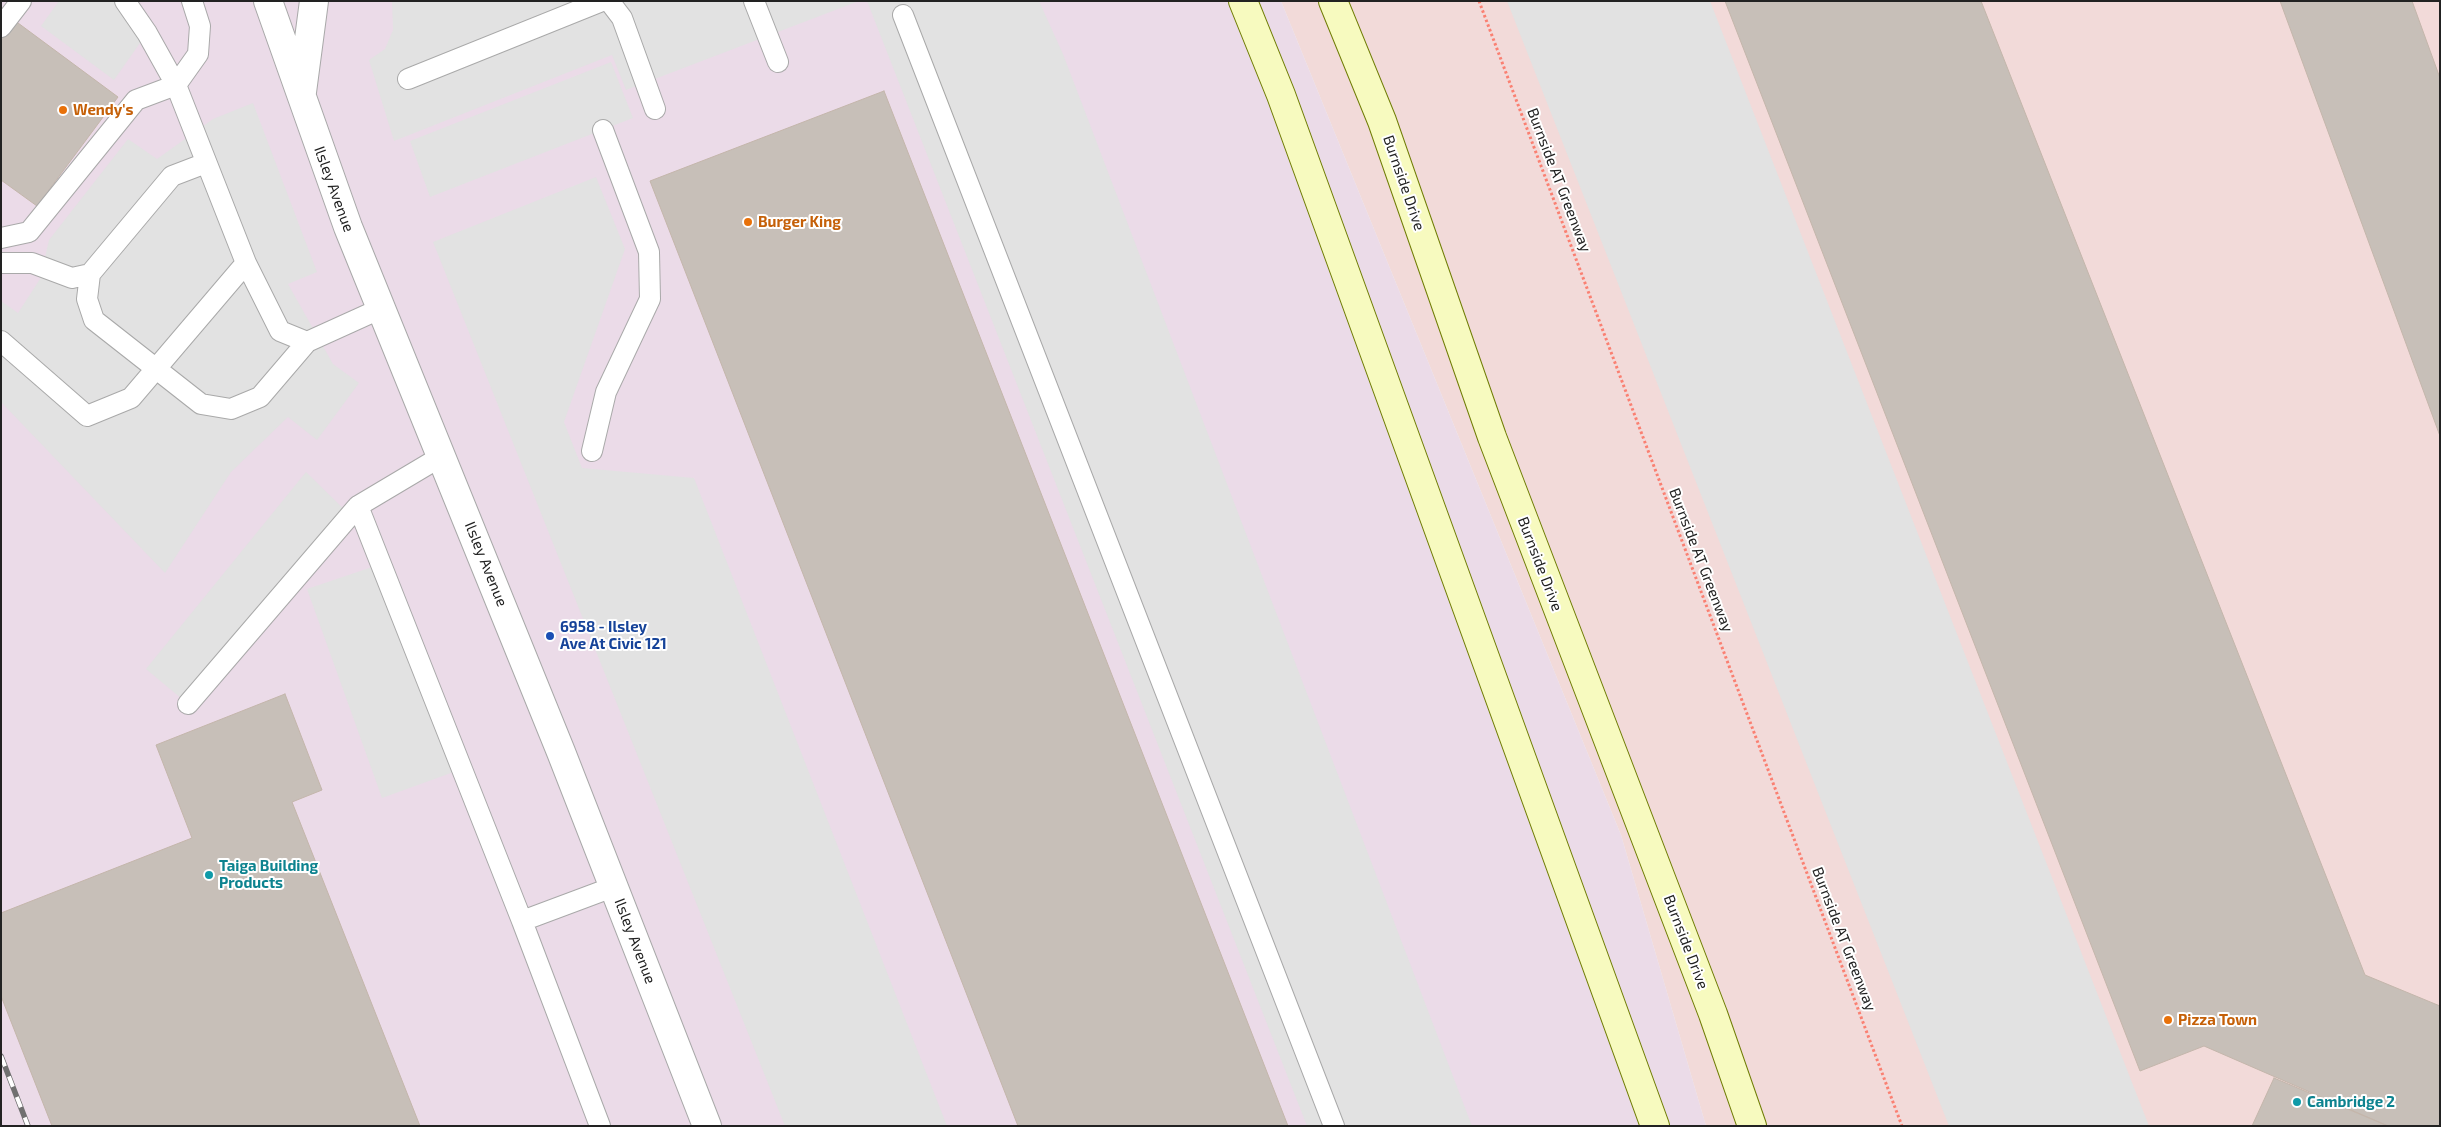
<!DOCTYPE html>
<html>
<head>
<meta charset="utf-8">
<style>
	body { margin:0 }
	#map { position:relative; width:2441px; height:1127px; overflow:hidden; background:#f2efe9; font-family:"Exo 2",sans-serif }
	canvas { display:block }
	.frame { position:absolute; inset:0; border:2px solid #222; pointer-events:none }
</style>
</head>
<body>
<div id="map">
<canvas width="2441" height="1127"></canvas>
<div class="frame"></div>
</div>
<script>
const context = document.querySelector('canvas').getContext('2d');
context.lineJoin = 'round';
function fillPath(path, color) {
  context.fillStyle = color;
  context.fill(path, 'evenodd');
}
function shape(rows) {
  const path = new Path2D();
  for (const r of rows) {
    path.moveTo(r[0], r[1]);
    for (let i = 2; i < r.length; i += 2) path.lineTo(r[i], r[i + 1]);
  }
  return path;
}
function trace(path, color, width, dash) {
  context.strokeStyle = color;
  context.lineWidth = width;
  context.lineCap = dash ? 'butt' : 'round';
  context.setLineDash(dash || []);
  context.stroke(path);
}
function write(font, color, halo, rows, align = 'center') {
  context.font = font + ' "Exo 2",sans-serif';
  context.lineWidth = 4;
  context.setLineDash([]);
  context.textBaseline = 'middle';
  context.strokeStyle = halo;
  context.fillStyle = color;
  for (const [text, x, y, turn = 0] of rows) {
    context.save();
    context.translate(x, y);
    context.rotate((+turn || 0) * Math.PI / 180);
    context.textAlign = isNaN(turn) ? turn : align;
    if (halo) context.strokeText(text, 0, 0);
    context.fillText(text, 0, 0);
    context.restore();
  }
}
const commercial = shape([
	[1281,1,2440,1,2440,1126,1706,1126,1621,835]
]);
const industrial = shape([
	[1,1,1281,1,1621,835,1706,1126,1,1126]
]);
const parking = shape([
	[59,1,125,1,147,33,114,80,41,26],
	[392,1,859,1,626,90,612,55,394,141,369,60,385,49,393,30],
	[867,1,1039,1,1063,54,1472,1126,1307,1126],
	[1507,1,1710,1,2149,1126,1949,1126],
	[611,62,633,118,430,197,410,141],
	[253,103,317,272,288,284,333,364,359,383,317,440,288,417,231,472,165,573,1,402,1,301,18,313,40,279,49,240,128,139,157,159,213,119],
	[596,177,625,249,564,422,582,468,694,478,947,1126,785,1126,433,242],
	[306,472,351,516,188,704,146,669],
	[381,564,462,769,382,798,307,589]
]);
const building = shape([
	[1725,1,1981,1,2365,975,2440,1006,2440,1126,2388,1126,2204,1046,2140,1071,1725,1],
	[2280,1,2412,1,2440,78,2440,436,2280,1],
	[14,20,118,97,37,206,1,180,1,37,14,20],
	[884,91,1288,1126,1018,1126,650,181,884,91],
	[285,694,322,790,292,802,420,1126,52,1126,1,996,1,913,192,838,156,745,285,694],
	[2274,1078,2388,1126,2252,1126,2274,1078]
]);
const path = shape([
	[1479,1,1902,1126]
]);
const service = shape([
	[125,1,147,33,176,85,246,263,280,331,307,342,382,308],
	[609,1,622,18,655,109],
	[754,1,778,62],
	[903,15,1334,1126],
	[1,27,21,1],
	[408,79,602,1],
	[206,163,172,176,90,274,87,299,94,320,201,404,231,409,260,397,307,342],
	[1,238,29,232,136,100,176,85,198,54,200,26,192,1],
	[1,263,32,263,72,278,90,274],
	[1,341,87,416,131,398,246,263],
	[592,451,606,392,650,299,649,252,603,130],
	[442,456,358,506,522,921,613,887],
	[188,704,358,506],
	[522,921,600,1126]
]);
const tertiary = shape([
	[268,1,348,227,561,752,707,1126],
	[302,92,314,1]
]);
const secondary = shape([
	[1243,1,1281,95,1655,1126],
	[1333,1,1382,121,1492,437,1713,1014,1752,1126]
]);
const rail = shape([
	[1,1056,28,1126]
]);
const markers = [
	[63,110,5,"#e8710a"],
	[748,222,5,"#e8710a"],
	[550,636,5,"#1a4fb4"],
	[209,875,5,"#0f9aa8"],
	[2168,1020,5,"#e8710a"],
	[2297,1102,5,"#0f9aa8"]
];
const foodNames = [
	["Wendy's",73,110],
	["Burger King",758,222],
	["Pizza Town",2178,1020]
];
const streetNames = [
	["Burnside AT Greenway",1559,180,69],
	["Burnside Drive",1404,183,71],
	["Ilsley Avenue",334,189,70],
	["Burnside AT Greenway",1701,560,69],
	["Ilsley Avenue",486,564,68],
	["Burnside Drive",1540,564,69],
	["Burnside AT Greenway",1844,939,69],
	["Ilsley Avenue",635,941,69],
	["Burnside Drive",1686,942,69]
];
const transitNames = [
	["6958 - Ilsley",560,627],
	["Ave At Civic 121",560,644]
];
const cultureNames = [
	["Taiga Building",219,866],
	["Products",219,883],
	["Cambridge 2",2307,1102]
];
fillPath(commercial, '#f2dad9');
fillPath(industrial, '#ebdbe8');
fillPath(parking, '#e2e2e2');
fillPath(building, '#c7bfb8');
trace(building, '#c4b6ab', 1);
trace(service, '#a9a9a9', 22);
trace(tertiary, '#a9a9a9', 30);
trace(secondary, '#707d05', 30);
trace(path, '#fa8072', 3, [2.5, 2.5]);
trace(service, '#fff', 20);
trace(tertiary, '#fff', 28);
trace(secondary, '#f7fabf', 28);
trace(rail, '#707070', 5.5);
trace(rail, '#fff', 4, [11]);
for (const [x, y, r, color] of markers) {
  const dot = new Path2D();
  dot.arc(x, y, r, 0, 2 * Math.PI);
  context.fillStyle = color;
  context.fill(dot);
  trace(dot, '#fff', 2);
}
write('bold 15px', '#c56008', '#fff', foodNames, 'left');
write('15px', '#222', '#fff', streetNames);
write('bold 15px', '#164399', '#fff', transitNames, 'left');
write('bold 15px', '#0d838f', '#fff', cultureNames, 'left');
</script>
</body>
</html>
